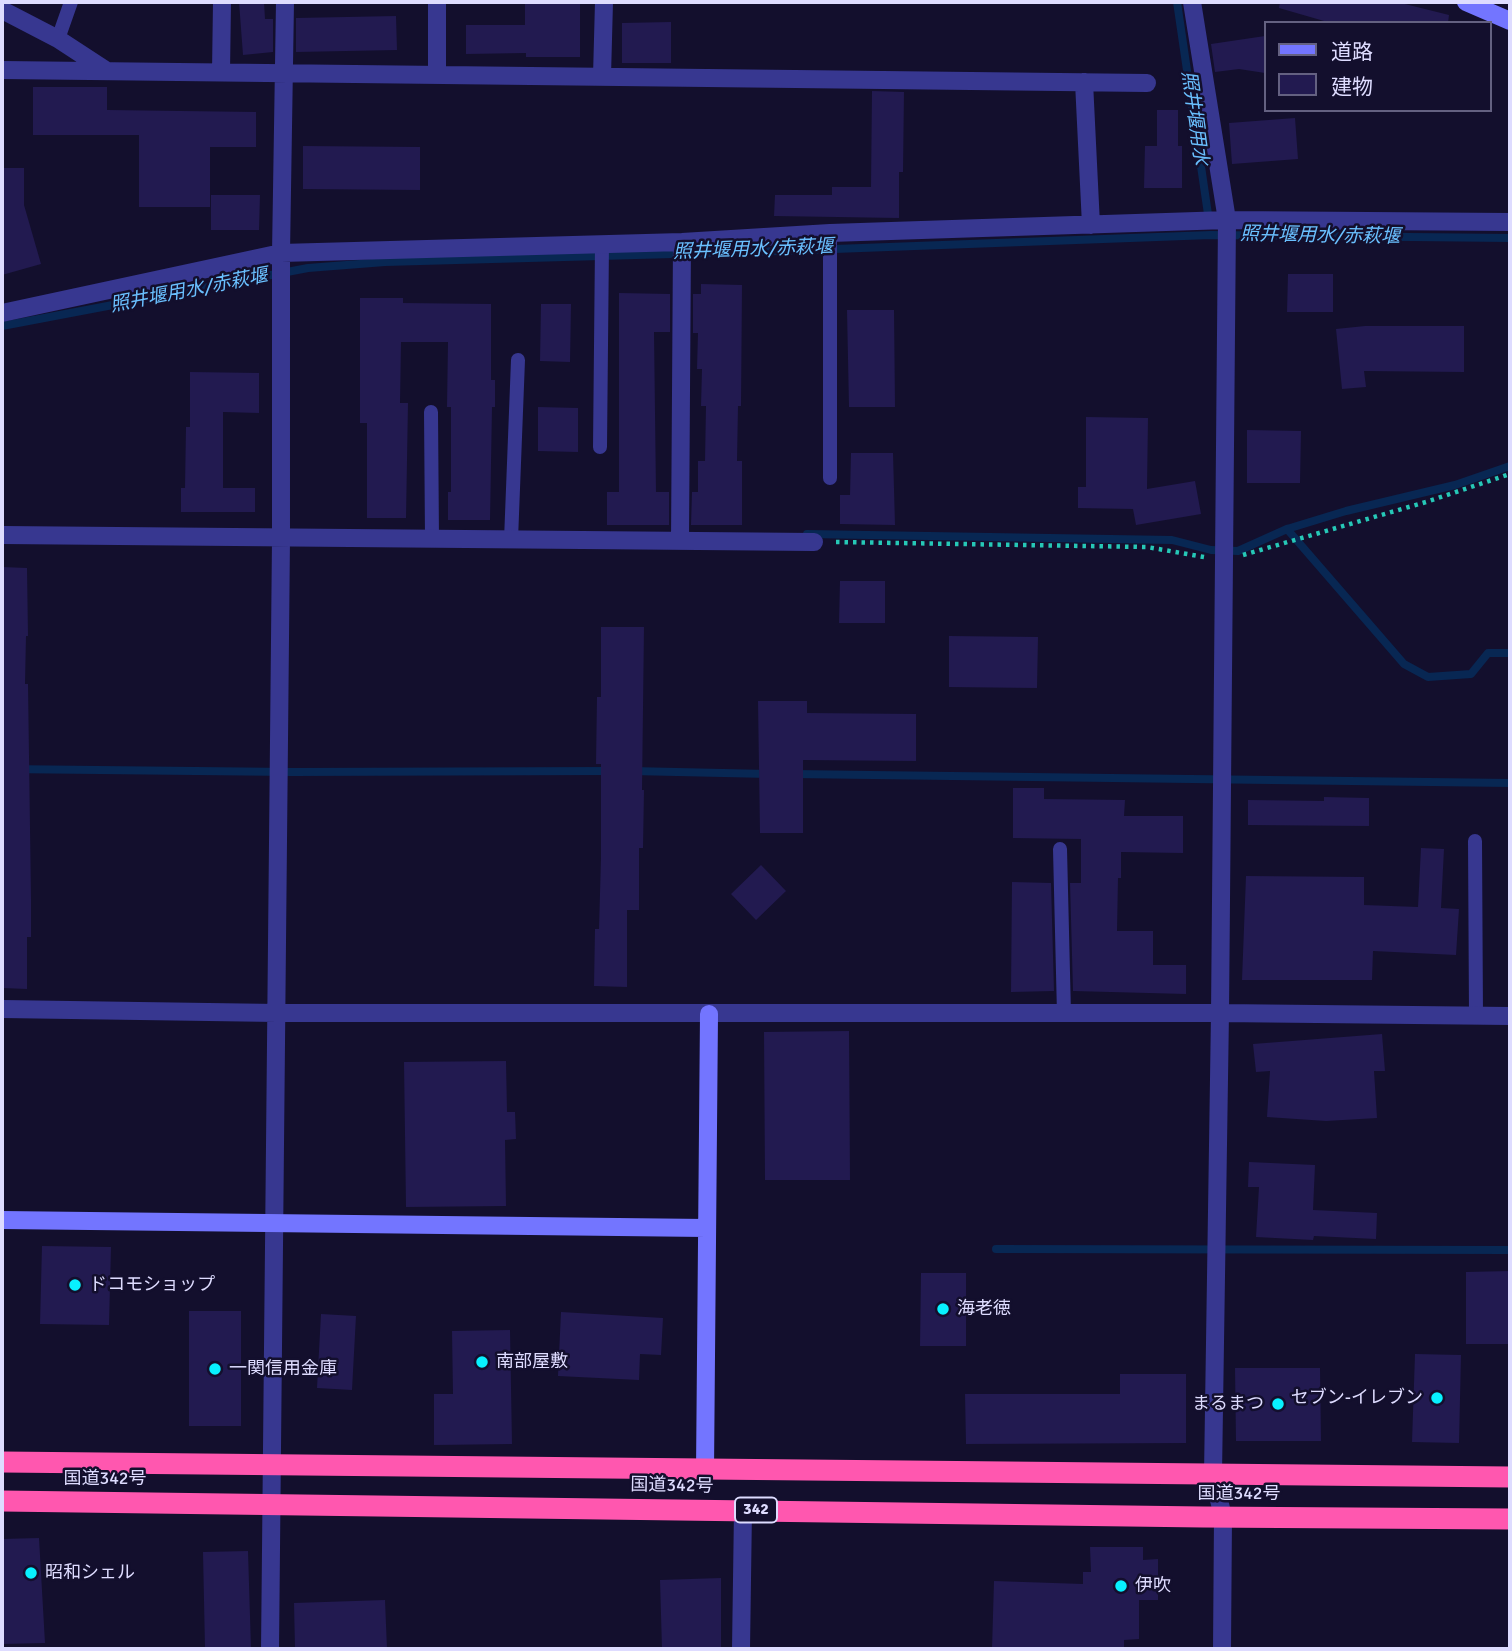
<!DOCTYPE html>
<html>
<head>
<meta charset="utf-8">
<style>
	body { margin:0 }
	#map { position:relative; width:1512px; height:1651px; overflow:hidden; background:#130f2d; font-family:Signika,"Noto Sans JP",sans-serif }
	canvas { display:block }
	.frame { position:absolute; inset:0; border:4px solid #dedcff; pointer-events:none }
	.legend { position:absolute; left:1264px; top:21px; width:228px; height:91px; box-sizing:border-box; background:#130f2d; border:2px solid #646181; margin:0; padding:9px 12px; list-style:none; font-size:21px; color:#dedcff }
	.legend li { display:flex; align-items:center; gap:14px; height:35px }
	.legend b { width:35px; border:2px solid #646181 }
</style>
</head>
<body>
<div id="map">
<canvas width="1512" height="1651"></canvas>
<div class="frame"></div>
<ul class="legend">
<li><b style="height:9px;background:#7375ff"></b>道路</li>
<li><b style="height:19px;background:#221a50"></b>建物</li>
</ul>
</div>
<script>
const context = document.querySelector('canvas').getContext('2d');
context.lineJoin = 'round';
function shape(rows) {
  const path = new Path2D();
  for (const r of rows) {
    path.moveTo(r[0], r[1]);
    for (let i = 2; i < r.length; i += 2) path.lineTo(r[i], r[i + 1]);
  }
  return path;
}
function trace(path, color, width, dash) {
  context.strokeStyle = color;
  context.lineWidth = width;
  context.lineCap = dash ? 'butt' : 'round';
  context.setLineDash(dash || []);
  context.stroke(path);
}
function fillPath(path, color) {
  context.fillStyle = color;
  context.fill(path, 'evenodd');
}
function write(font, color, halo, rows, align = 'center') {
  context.font = font + ' Signika,"Noto Sans JP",sans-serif';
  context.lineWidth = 5;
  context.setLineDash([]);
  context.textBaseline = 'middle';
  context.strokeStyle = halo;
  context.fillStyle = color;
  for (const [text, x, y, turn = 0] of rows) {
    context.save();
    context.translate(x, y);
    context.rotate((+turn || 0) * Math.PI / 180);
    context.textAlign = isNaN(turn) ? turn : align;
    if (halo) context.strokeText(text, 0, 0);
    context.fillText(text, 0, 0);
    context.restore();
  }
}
const stream = shape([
	[1177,2,1209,221],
	[2,326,308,268,385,262,781,251,1211,235,1510,238],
	[1287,529,1404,664,1428,677,1471,674,1488,653,1510,653],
	[807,534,1172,540,1211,550,1238,551,1287,529,1346,511,1455,485,1510,466],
	[2,769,292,772,611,771],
	[631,771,769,774],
	[792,774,1510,783],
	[996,1249,1510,1250]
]);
const building = shape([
	[239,2,264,2,265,19,273,19,273,52,243,55],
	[525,2,580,2,580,57,526,57,526,53,466,54,466,25,525,25],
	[1280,2,1397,2,1449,15,1448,23,1331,23,1279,8],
	[396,16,397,50,296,52,296,18],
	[671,22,671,63,622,63,622,23],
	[1265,36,1265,73,1239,69,1215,72,1211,44],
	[33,87,107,87,107,110,256,112,256,147,210,147,210,207,139,207,139,135,33,135],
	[872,91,904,92,903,172,899,172,899,218,774,216,775,195,832,195,832,187,871,187],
	[1157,110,1178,110,1178,146,1182,146,1182,188,1144,188,1145,146,1157,146],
	[1295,118,1298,159,1232,164,1229,123],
	[303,146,420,147,420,190,303,189],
	[2,168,24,168,24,205,41,264,2,275],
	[211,195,260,195,259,230,211,230],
	[1288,274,1333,274,1333,312,1287,312],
	[701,284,742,285,741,406,738,406,737,461,742,461,742,525,691,525,692,492,698,492,698,461,705,461,706,406,701,406,702,369,697,369,698,333,693,333,693,294,701,294],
	[619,293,670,294,670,332,654,332,656,492,669,492,669,525,607,525,607,492,619,492],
	[360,298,403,298,403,303,491,304,491,380,495,380,495,407,492,407,490,520,448,520,448,492,451,492,451,407,447,407,448,342,401,342,400,403,408,403,406,518,367,518,367,423,360,423],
	[541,304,571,304,570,362,540,361],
	[847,310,894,310,895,407,849,407],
	[1365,326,1464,326,1464,372,1364,371,1366,387,1342,389,1336,329],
	[190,372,259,373,259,413,223,412,223,488,255,488,255,512,181,512,181,488,185,488,186,427,190,427],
	[538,407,578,408,578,452,538,451],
	[1086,417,1148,418,1147,489,1195,481,1201,514,1136,525,1133,509,1078,508,1078,487,1086,487],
	[1247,430,1301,431,1300,483,1247,483],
	[851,453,893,453,895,525,840,524,840,495,850,495],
	[2,567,27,568,28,636,26,636,25,684,28,684,31,899,31,937,27,937,27,989,2,988],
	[840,581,885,581,885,623,839,623],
	[601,627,644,627,642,790,644,790,643,848,639,848,639,910,627,910,627,987,594,986,595,929,599,929,601,858,601,764,596,764,597,697,601,697],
	[949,636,1038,637,1037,688,949,687],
	[758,701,807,701,807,713,916,714,916,761,803,760,803,833,760,833],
	[1013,788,1044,788,1044,799,1125,800,1124,816,1183,816,1183,853,1121,852,1121,878,1118,878,1117,931,1153,931,1153,965,1186,965,1186,994,1073,991,1070,883,1081,883,1081,839,1013,838],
	[1324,797,1369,798,1369,826,1248,825,1248,800,1324,801],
	[1421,848,1444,849,1441,908,1459,909,1456,955,1373,951,1372,980,1242,980,1246,876,1364,877,1364,905,1418,907],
	[761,865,786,891,756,920,731,894],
	[1012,882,1051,883,1054,991,1011,992],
	[849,1031,850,1180,765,1180,764,1032],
	[1382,1034,1385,1071,1374,1071,1377,1118,1326,1121,1267,1117,1270,1071,1256,1072,1253,1044],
	[506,1061,507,1112,515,1112,516,1139,505,1140,506,1206,406,1207,404,1062],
	[1249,1162,1315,1165,1313,1210,1377,1213,1376,1239,1314,1236,1313,1240,1256,1237,1259,1187,1248,1187],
	[42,1246,111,1247,109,1325,40,1324],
	[1510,1271,1510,1344,1466,1344,1466,1272],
	[921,1273,966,1273,966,1346,920,1346],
	[189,1311,241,1311,241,1426,189,1426],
	[561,1312,663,1318,661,1355,640,1354,639,1380,558,1376],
	[321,1314,356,1316,352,1390,317,1388],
	[510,1330,512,1444,434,1445,434,1394,453,1394,452,1331],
	[1415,1354,1461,1355,1459,1443,1412,1442],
	[1235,1368,1320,1368,1321,1441,1236,1441],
	[1120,1374,1186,1374,1186,1443,966,1444,965,1394,1120,1394],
	[39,1538,45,1643,2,1644,2,1609,4,1609,2,1539],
	[1090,1547,1143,1547,1143,1560,1158,1559,1158,1600,1139,1600,1139,1639,1124,1640,1124,1649,992,1649,994,1581,1083,1584,1083,1572,1091,1572],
	[248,1551,251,1649,205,1649,203,1552],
	[721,1578,721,1649,662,1649,660,1580],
	[385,1600,387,1649,295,1649,294,1603]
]);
const path = shape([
	[836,542,1147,547,1204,557],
	[1243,555,1426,502,1510,474]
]);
const lane = shape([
	[58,39,71,2],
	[431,412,432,539],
	[600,447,602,244],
	[830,478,830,233],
	[511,540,518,360],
	[1475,841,1476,1016],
	[1060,849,1064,1014]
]);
const street = shape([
	[1192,2,1227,220,1220,1013,1213,1474,1223,1517,1222,1649],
	[2,10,58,39,107,71],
	[2,70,1147,83],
	[221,72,222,2],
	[437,74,437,2],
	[602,76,604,2],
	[1084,82,1091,225],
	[2,313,281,253,682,242,830,233,1227,220,1510,222],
	[2,535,814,542],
	[680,541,682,242],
	[2,1009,277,1013,1220,1013,1510,1016],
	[270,1649,281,538,281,253,285,2],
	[741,1649,743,1510]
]);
const secondary = shape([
	[1466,2,1510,21],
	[2,1220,706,1228],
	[705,1470,709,1014]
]);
const highway = shape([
	[2,1462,1510,1477],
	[2,1501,1203,1517,1510,1519]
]);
const markers = [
	[75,1285,7,"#08f1ff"],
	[943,1309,7,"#08f1ff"],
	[482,1362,7,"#08f1ff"],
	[215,1369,7,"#08f1ff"],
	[1437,1398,7,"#08f1ff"],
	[1278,1404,7,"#08f1ff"],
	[31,1573,7,"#08f1ff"],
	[1121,1586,7,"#08f1ff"]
];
const shields = [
	[756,1510,42]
];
const shieldNames = [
	["342",756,1510]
];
const poiNames = [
	["ドコモショップ",89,1285],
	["海老徳",957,1309],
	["南部屋敷",496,1362],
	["一関信用金庫",229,1369],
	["セブン-イレブン",1423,1398,"right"],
	["まるまつ",1264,1404,"right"],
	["昭和シェル",45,1573],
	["伊吹",1135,1586]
];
const streetNames = [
	["国道342号",105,1479],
	["国道342号",672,1486,1],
	["国道342号",1239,1494]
];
const waterNames = [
	["照井堰用水",1194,118,82],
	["照井堰用水/赤萩堰",1320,236,1],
	["照井堰用水/赤萩堰",753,250,-2],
	["照井堰用水/赤萩堰",189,291,-11]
];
trace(stream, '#082753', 8);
fillPath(building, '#221a50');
trace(path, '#26c8b7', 4.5, [3.5, 5]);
trace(lane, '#373790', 14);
trace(street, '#373790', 18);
trace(secondary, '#7375ff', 18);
trace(highway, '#ff57af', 21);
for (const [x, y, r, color] of markers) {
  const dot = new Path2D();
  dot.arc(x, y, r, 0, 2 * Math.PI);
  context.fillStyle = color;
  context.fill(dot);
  trace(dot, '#130f2d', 2.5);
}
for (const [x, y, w] of shields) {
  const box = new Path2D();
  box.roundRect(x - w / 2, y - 12.5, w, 25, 5);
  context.fillStyle = '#130f2d';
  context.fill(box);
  trace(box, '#dedcff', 2);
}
write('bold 16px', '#dedcff', null, shieldNames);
write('18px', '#dedcff', '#130f2d', poiNames, 'left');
write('18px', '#dedcff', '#130f2d', streetNames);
write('italic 19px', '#6ac0ff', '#130f2d', waterNames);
</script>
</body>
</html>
